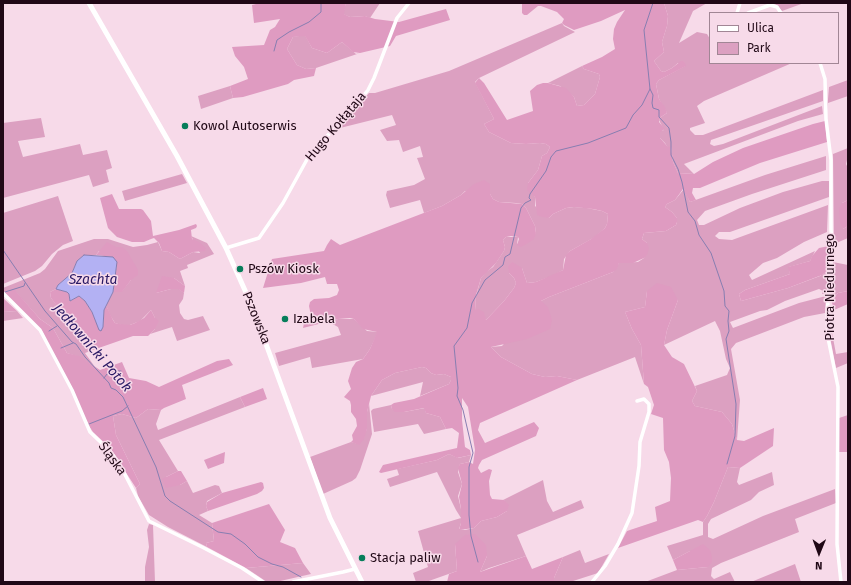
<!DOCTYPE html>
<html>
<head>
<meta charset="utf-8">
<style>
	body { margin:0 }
	#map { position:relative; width:851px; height:585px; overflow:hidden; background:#f7dae9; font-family:"Fira Sans",sans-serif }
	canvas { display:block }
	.frame { position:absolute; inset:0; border:4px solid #200816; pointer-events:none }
	.legend { position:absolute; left:709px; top:12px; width:130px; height:52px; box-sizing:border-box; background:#f7dae9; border:1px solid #a18695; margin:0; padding:5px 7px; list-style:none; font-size:12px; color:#200816 }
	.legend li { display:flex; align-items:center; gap:8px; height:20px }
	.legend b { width:20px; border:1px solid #a18695 }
	.north { position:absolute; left:799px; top:533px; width:40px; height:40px; -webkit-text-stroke:3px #f7dae9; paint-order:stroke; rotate:181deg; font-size:11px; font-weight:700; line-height:16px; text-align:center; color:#200816 }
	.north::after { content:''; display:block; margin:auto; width:14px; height:18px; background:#200816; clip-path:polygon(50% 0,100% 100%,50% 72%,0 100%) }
</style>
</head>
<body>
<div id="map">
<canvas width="851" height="585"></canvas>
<div class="frame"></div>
<ul class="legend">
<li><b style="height:5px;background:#fff"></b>Ulica</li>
<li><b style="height:11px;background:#dca0c1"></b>Park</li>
</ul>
<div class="north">N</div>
</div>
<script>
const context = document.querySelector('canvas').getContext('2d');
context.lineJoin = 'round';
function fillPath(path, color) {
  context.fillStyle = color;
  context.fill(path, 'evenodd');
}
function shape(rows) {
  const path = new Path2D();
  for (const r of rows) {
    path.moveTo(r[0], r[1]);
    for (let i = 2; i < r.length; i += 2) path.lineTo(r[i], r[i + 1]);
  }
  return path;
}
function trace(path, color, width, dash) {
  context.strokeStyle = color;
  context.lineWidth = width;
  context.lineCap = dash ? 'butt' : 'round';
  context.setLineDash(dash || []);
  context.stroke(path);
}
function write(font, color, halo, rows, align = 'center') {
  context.font = font + ' "Fira Sans",sans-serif';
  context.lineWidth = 3;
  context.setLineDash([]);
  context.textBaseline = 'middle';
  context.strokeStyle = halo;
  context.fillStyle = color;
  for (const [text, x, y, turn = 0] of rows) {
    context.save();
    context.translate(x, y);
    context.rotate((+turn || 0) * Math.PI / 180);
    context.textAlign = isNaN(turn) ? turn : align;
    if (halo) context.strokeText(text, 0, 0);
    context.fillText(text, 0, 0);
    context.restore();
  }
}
const green = shape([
	[346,3,380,3,370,18,365,16,350,17,343,14],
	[664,3,707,3,693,11,679,43,697,32,707,34,710,39,710,63,792,63,704,101,697,106,705,123,690,128,690,130,695,135,703,135,823,90,823,101,711,140,710,144,714,146,723,144,822,106,823,114,798,121,684,164,694,174,678,173,673,162,671,147,668,148,665,143,660,138,660,131,664,130,659,120,661,117,667,113,659,99,656,84,659,80,685,66,678,63,672,68,664,72,661,71,654,61,664,52,662,42,667,26,668,16],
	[779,3,804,3,782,11,779,8,774,5],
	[562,23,564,26,575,32,479,78,475,82,494,119,484,124,489,132,511,143,526,144,540,143,546,144,550,147,547,153,542,156,538,170,528,183,535,197,535,206,549,218,553,214,566,208,574,207,587,208,602,211,608,214,607,224,605,228,595,237,570,251,564,259,563,270,554,275,536,282,527,283,522,268,509,273,514,278,516,283,514,288,504,301,486,320,475,310,476,296,481,278,486,272,493,267,504,251,505,247,503,240,506,237,518,237,517,244,536,233,535,226,526,208,522,204,516,203,499,202,493,199,490,194,490,190,465,191,461,195,442,206,424,213,420,200,390,208,386,195,387,191,414,185,425,179,417,158,423,157,420,146,403,152,399,140,387,141,380,130,396,125,392,115,336,129,369,93,375,93,449,71],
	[305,35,312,48,327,53,342,42,356,54,360,53,316,68,306,69,297,65,287,49,293,37],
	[582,66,584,69,599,74,600,77,595,94,584,105,577,106,574,97,560,86,548,83],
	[848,80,848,96,828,103,827,111,829,87],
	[230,86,233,98,201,109,198,96],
	[41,118,45,137,18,141,23,157,80,144,83,155,107,150,112,168,106,170,109,182,93,187,89,175,3,198,3,123],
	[848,148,848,156,846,164,848,168,848,200,842,203,843,229,848,226,848,238,834,244,833,154],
	[826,156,826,170,752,194,705,211,697,220,699,225,704,225,740,208,783,192,822,181,829,181,829,197,730,232,719,232,715,236,719,239,732,240,828,205,827,232,804,242,777,258,763,263,749,275,752,280,815,251,810,261,789,267,790,274,745,290,739,294,741,301,788,288,820,276,826,272,829,265,827,293,822,294,823,291,819,289,785,301,767,310,760,311,730,322,733,328,799,303,826,296,825,313,804,317,736,343,731,349,740,400,737,440,732,424,722,412,695,406,692,401,697,391,695,386,727,375,730,368,726,359,720,331,715,321,664,345,667,330,678,300,647,291,645,307,625,312,632,329,641,345,644,384,635,357,577,380,557,376,545,377,532,374,501,357,491,347,502,346,541,301,549,297,613,272,619,263,638,262,644,258,647,243,642,239,644,233,666,231,676,225,677,222,677,218,672,212,665,207,667,204,675,200,684,189,690,202,765,175],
	[182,174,187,183,125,201,122,191],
	[58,196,73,241,63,245,52,254,42,266,35,271,3,284,3,213],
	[191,236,207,243,214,254,187,265,188,268,180,271,185,286,174,278,156,293,171,289,179,289,184,293,183,299,179,305,180,313,184,319,188,320,203,316,210,330,177,341,172,327,150,334,155,329,155,318,151,310,140,321,130,325,124,326,115,323,110,315,106,305,113,292,122,291,131,280,99,251,96,255,84,255,77,261,72,273,58,285,56,289,50,292,51,298,60,309,73,323,82,343,87,348,93,350,85,353,95,367,79,357,67,353,53,328,40,319,14,290,4,293,3,288,40,273,45,269,58,251,94,239,108,239,133,247,147,245,158,242,162,251,169,252,180,259,193,252,200,253],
	[833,262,848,265,848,291,838,293,831,299],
	[17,311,23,318,3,321,3,312],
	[338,319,354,319,367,331,378,332,370,349,363,359,312,368,310,357,279,366,275,353,341,335,338,327,329,322],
	[829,324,831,327,836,354,848,352,848,363,836,368,830,337],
	[422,367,426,368,431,373,436,375,444,374,451,377,451,380,449,384,420,396,423,382,371,396,382,380,395,373],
	[240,397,245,407,159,440,178,471,166,477,180,485,187,481,193,493,215,485,219,486,222,493,207,501,206,506,208,511,199,515,212,523,214,541,206,543,207,547,168,527,149,515,138,496,136,488,140,484,116,435,113,416,122,414,136,418,148,409,161,410,156,424,158,430],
	[369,403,372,434,360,470,356,478,352,481,323,494,310,457,351,442,359,444,367,429,367,412],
	[391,405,392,409,404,412,425,408,426,413,440,417,446,429,424,434,418,424,374,432,371,411,373,409],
	[449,454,458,458,471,455,469,462,460,464,458,472,462,484,458,496,461,509,461,523,459,529,465,530,474,528,481,521,497,517,507,511,504,500,503,500,543,480,547,501,553,512,581,500,584,508,517,535,526,556,489,568,480,572,487,556,455,544,457,571,426,582,416,582,413,573,428,567,418,531,461,518,456,510,437,472,390,487,387,479,399,475,397,469,437,460],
	[728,467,740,468,737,482,739,485,772,472,774,485,759,492,751,500,711,519,708,524,708,537,713,539,763,516,835,489,836,503,795,519,799,532,721,563,712,568,711,576,714,579,730,572,735,582,645,582,677,570,708,567,690,551,673,560,667,546,703,535,703,522,707,516,714,502],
	[149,524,153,525,155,582,145,582,145,567,149,547,147,530],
	[580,550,585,563,609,554,598,573,570,582,554,582,554,578,563,557],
	[303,563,311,574,276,582,267,582,246,568],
	[795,564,801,582,751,582]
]);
const forest = shape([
	[260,3,346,3,344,14,350,17,365,16,375,19,399,22,446,9,450,20,396,36,390,46,360,53,353,52,342,42,327,53,312,48,305,36,293,37,287,49,297,65,306,69,316,68,314,76,294,80,288,84,243,97,233,98,230,86,248,79,244,67,235,56,232,47,264,45,270,30,275,27,280,19,254,23,252,5],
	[522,3,664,3,668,16,667,26,662,42,664,52,654,61,661,71,664,72,672,68,681,61,683,61,685,63,686,66,659,80,656,84,659,99,665,107,667,113,661,117,659,120,659,122,665,129,660,132,660,138,668,147,671,146,673,162,678,173,694,174,713,162,743,148,813,124,825,121,827,142,760,163,700,188,693,188,692,193,696,200,690,202,683,189,675,200,667,204,665,207,672,212,677,218,677,222,676,225,666,231,644,233,642,239,647,243,649,248,647,255,644,258,633,263,619,263,617,269,613,272,549,297,541,301,548,307,552,320,550,329,527,339,491,347,501,357,532,374,545,377,557,376,577,380,480,423,478,430,485,443,534,422,539,428,536,436,482,460,479,465,478,468,481,473,489,469,492,470,489,481,490,495,492,499,504,500,509,505,507,511,497,517,481,521,474,528,459,530,461,523,461,509,459,497,462,484,458,468,460,464,469,462,473,464,475,450,468,407,462,398,462,420,465,447,470,450,471,455,457,458,449,454,437,460,381,473,379,472,383,465,457,448,459,433,452,428,446,429,440,417,426,413,424,408,404,412,395,412,392,409,391,405,394,403,414,399,449,384,451,380,451,377,444,374,436,375,431,373,426,368,422,367,395,373,382,380,371,396,367,412,367,429,364,439,359,445,351,442,353,440,352,435,357,426,356,419,351,412,351,405,350,401,344,397,351,389,348,381,352,368,356,362,363,359,370,349,377,332,363,329,354,319,350,318,338,319,303,328,304,323,310,320,311,316,309,306,310,302,314,299,329,298,337,295,339,290,337,284,327,284,325,277,301,283,263,288,272,259,324,251,327,245,331,239,340,245,442,206,461,195,474,184,484,180,490,184,490,194,493,199,499,202,522,204,526,208,535,226,536,233,534,239,528,243,521,247,517,245,519,239,518,237,511,236,506,237,503,240,505,247,504,251,496,263,481,278,476,295,475,310,478,309,484,312,486,320,504,301,514,288,516,283,514,278,509,273,508,266,512,262,522,268,527,283,536,282,563,270,566,255,570,251,591,239,605,228,607,224,608,214,602,211,593,209,574,207,566,208,553,214,549,218,542,217,537,215,535,197,527,190,528,183,538,170,542,156,547,153,550,147,546,144,540,143,526,144,511,143,489,132,484,124,494,119,475,83,479,78,484,83,507,120,533,111,530,91,537,85,543,83,548,83,566,88,574,97,577,106,584,105,595,94,600,77,599,74,584,69,582,66,602,57,615,49,613,39,614,29,617,22,625,10,601,21,574,30,564,25,562,23,564,19,557,12,541,6,538,6,527,15,524,15,522,13],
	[112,194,119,209,141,209,143,210,151,221,153,236,179,230,196,224,197,226,196,228,191,230,192,239,199,242,206,248,205,251,193,252,180,259,169,252,162,251,159,243,154,238,151,239,144,242,132,242,117,237,108,228,100,198],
	[848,200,848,226,843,229,840,223,839,209,842,203],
	[107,242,116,247,122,247,127,251,138,270,138,275,131,280,122,292,113,292,117,262,113,257,96,255],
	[829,246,829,265,826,272,822,275,788,288,741,301,739,294,745,290,790,274,788,267,810,261,812,256,819,248],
	[162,276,174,278,185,286,184,293,178,289,171,289,156,293],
	[657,283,671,287,678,300,667,330,664,345,672,357,684,364,697,391,692,401,695,406,722,412,732,424,737,440,744,441,774,428,773,446,740,468,728,467,714,502,707,516,703,522,698,520,618,548,627,531,657,521,655,507,670,501,671,478,669,462,664,450,663,418,651,414,654,405,648,387,644,384,641,345,632,329,625,312,645,307,647,291],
	[14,289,40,319,53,328,67,353,79,356,100,370,122,362,129,378,146,381,159,387,217,361,229,359,233,365,182,385,186,399,164,408,161,410,148,409,136,418,122,414,113,416,116,435,140,484,136,488,110,448,93,432,89,426,42,331,4,293],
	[56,289,67,292,69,294,70,301,79,296,85,301,92,312,99,329,103,327,104,310,106,305,113,320,115,323,119,324,130,325,135,323,144,318,151,310,155,318,159,321,155,329,148,336,133,336,93,350,87,348,82,343,73,323,57,306,51,298,50,292],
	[848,291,848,304,834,310,831,299,838,293],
	[3,298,17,311,3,312],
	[263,388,267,399,245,407,240,397],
	[848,415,848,452,839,452,839,418],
	[225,452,224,463,208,469,204,460],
	[178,471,181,471,187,481,180,485,166,488,162,479],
	[261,482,263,483,264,488,262,491,257,494,208,511,206,506,207,502,222,493],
	[269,504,285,530,280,542,295,548,303,563,246,568,207,547,206,543,214,541,212,523],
	[475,534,486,545,487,556,480,572,526,556,532,569,563,557,554,578,554,582,447,582,449,574,457,571,455,544,465,535],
	[703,544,710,550,712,557,712,562,708,567,677,570,673,560]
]);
const water = shape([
	[84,255,113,257,117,262,113,292,104,310,103,327,101,331,99,330,92,312,85,301,79,296,70,301,69,294,67,292,56,289,58,285,72,273,77,261,84,255]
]);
const stream = shape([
	[274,51,277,40,289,32,309,22,321,12,321,3],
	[650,89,653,95,652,103,653,108,659,110,659,117,669,128,671,142,671,155,678,169,682,182,688,212,695,221,699,235,711,253,724,291,725,306,729,311,728,321,729,331,726,339,736,404,735,436,727,464],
	[3,250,45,311,72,342,76,344,85,357,109,383,111,388,116,390,123,397,156,467,165,496,170,501,218,532,231,534,245,544,258,557,272,564,283,567,301,577],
	[5,292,24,286,25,283],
	[49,331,57,326],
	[61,348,73,343],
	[104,378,107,374,115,371,121,371],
	[89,424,122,411,128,406],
	[478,562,471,536,469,515,469,467,473,453,463,410,457,396,458,388,454,346,467,328,472,303,485,280,503,265,505,257,510,254,521,208,525,203,531,200,529,198,530,194,546,171,551,157,556,151,588,143,626,128,633,115,642,105,650,89,644,30,653,3]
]);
const street = shape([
	[737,13,740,3],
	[748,13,770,5,777,7,781,13],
	[820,63,825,79,826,119,831,160,831,229,832,248,827,315,828,338,838,387,837,544,841,582],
	[226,248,259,238,283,203,310,154,350,112,368,90,374,78,397,18,409,3],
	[3,293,40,330,72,390,90,432,110,451,119,463,149,521,202,547,242,568,263,582],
	[293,582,343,572,355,569],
	[592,582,605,566,618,544,632,513,639,466,640,442,649,412,649,404,644,399,637,401]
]);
const secondary = shape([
	[89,3,177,156,226,248,252,306,330,518,362,582]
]);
const markers = [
	[185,126,4,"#067d5a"],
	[240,269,4,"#067d5a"],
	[285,319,4,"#067d5a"],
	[362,558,4,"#067d5a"]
];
const poiNames = [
	["Kowol Autoserwis",193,126],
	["Pszów Kiosk",248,269],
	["Izabela",293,319],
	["Stacja paliw",370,558]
];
const streetNames = [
	["Hugo Kołłątaja",336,127,-50],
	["Piotra Niedurnego",830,287,-90],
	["Pszowska",256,318,68],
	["Śląska",112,459,54]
];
const waterNames = [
	["Szachta",93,280],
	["Jedłownicki Potok",92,348,49]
];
fillPath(green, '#dca0c1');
fillPath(forest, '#df9bc1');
fillPath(water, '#b3b1f3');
trace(water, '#877eb1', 1);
trace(stream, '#877eb1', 1);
trace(street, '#fff', 3.5);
trace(secondary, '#fff', 5);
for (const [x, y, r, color] of markers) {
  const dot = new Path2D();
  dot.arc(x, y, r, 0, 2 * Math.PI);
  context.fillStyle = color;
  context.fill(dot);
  trace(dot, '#f7dae9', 1.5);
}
write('13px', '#200816', '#f7dae9', poiNames, 'left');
write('13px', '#200816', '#f7dae9', streetNames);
write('italic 14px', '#2a1a65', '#f7dae9', waterNames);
</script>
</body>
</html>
